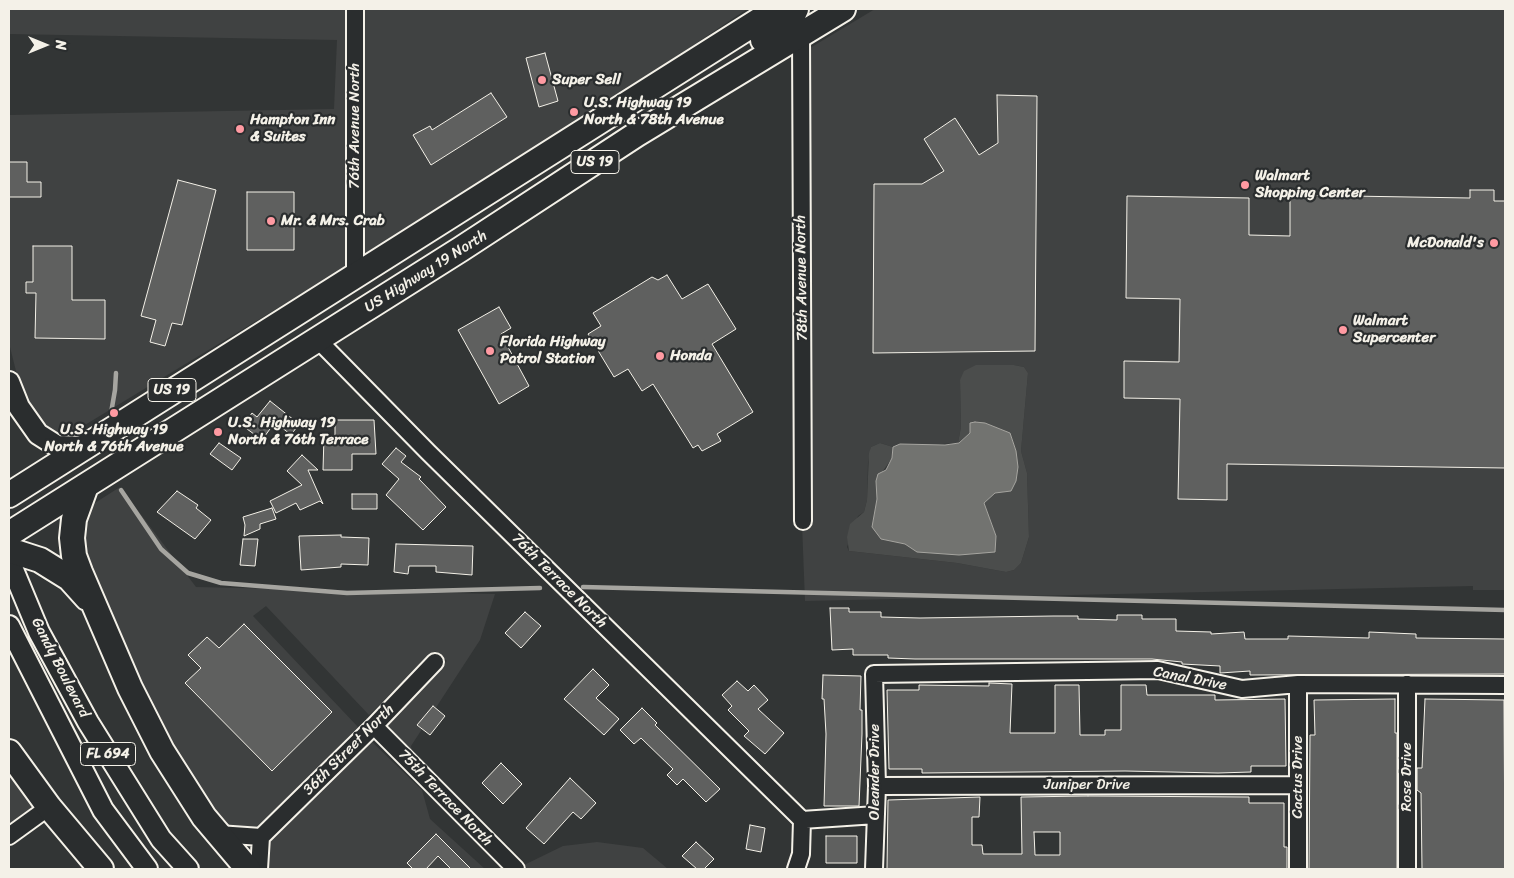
<!DOCTYPE html>
<html>
<head>
<meta charset="utf-8">
<style>
	body { margin:0 }
	#map { position:relative; width:1514px; height:878px; overflow:hidden; background:#323535; font-family:Sriracha,sans-serif }
	canvas { display:block }
	.frame { position:absolute; inset:0; border:10px solid #f4f1e8; pointer-events:none }
	.north { position:absolute; left:20px; top:20px; width:50px; height:50px; -webkit-text-stroke:4px #2a2d2e; paint-order:stroke; rotate:90deg; font-size:14px; font-weight:700; line-height:20px; text-align:center; color:#f4f1e8 }
	.north::after { content:''; display:block; margin:auto; width:18px; height:22px; background:#f4f1e8; clip-path:polygon(50% 0,100% 100%,50% 72%,0 100%) }
</style>
</head>
<body>
<div id="map">
<canvas width="1514" height="878"></canvas>
<div class="frame"></div>
<div class="north">N</div>
</div>
<script>
const context = document.querySelector('canvas').getContext('2d');
context.lineJoin = 'round';
function fillPath(path, color) {
  context.fillStyle = color;
  context.fill(path, 'evenodd');
}
function shape(rows) {
  const path = new Path2D();
  for (const r of rows) {
    path.moveTo(r[0], r[1]);
    for (let i = 2; i < r.length; i += 2) path.lineTo(r[i], r[i + 1]);
  }
  return path;
}
function trace(path, color, width, dash) {
  context.strokeStyle = color;
  context.lineWidth = width;
  context.lineCap = dash ? 'butt' : 'round';
  context.setLineDash(dash || []);
  context.stroke(path);
}
function write(font, color, halo, rows, align = 'center') {
  context.font = font + ' Sriracha,sans-serif';
  context.lineWidth = 4.5;
  context.setLineDash([]);
  context.textBaseline = 'middle';
  context.strokeStyle = halo;
  context.fillStyle = color;
  for (const [text, x, y, turn = 0] of rows) {
    context.save();
    context.translate(x, y);
    context.rotate((+turn || 0) * Math.PI / 180);
    context.textAlign = isNaN(turn) ? turn : align;
    if (halo) context.strokeText(text, 0, 0);
    context.fillText(text, 0, 0);
    context.restore();
  }
}
const built = shape([
	[9,9,346,9,347,266,70,434,54,434,44,428,39,421,16,371,9,343,9,115,334,109,337,40,9,34],
	[363,9,747,9,554,139,364,255],
	[875,9,1505,9,1505,590,1473,590,1473,586,805,601,799,446,810,446,810,48],
	[1014,365,1024,367,1028,373,1021,451,1027,473,1029,537,1021,563,1014,570,1006,572,957,563,849,551,847,547,858,516,864,512,867,500,868,463,871,447,880,443,893,447,958,443,961,427,960,380],
	[120,487,196,587,495,594,480,640,411,746,414,759,381,727,447,661,435,651,369,715,266,606,253,616,358,727,238,848,170,748,83,555,81,538,87,508],
	[369,739,422,790,430,819,485,869,256,869,249,861],
	[9,774,34,809,9,827],
	[597,842,643,848,668,869,528,869,524,865,563,846]
]);
const green = shape([
	[976,365,1014,365,1024,367,1028,373,1021,451,1027,473,1029,537,1021,563,1014,570,1006,572,957,563,849,551,847,537,850,524,864,512,867,500,869,453,871,447,880,443,893,447,892,458,876,481,877,499,872,527,881,539,905,544,917,552,996,536,984,503,995,493,1011,491,1016,451,1010,433,985,423,970,423,970,433,958,443,961,427,960,380,964,371]
]);
const water = shape([
	[975,422,985,423,1010,433,1016,451,1018,467,1016,481,1011,491,995,493,984,503,996,536,995,552,959,555,917,552,905,544,881,539,872,527,877,499,876,481,878,474,886,470,892,458,893,447,900,444,945,445,959,443,970,433,970,423,975,422]
]);
const stream = shape([
	[111,413,115,390,116,373],
	[121,490,161,549,188,573,221,583,347,593,540,588],
	[583,587,1505,610]
]);
const building = shape([
	[545,53,558,101,539,107,526,58,545,53],
	[491,93,507,117,431,165,413,135,430,126,432,130,491,93],
	[997,95,1037,96,1035,351,873,353,874,184,922,184,944,171,924,139,955,118,979,155,998,143,997,95],
	[9,162,27,162,27,182,41,182,41,197,9,197,9,162],
	[178,180,216,190,182,325,172,323,165,346,150,342,156,320,141,316,178,180],
	[1470,190,1494,190,1494,201,1505,201,1505,468,1227,464,1227,500,1178,499,1180,399,1124,398,1124,361,1179,362,1180,299,1126,298,1127,196,1249,198,1249,235,1290,236,1290,195,1470,198,1470,190],
	[247,192,294,192,294,250,247,250,247,192],
	[33,246,72,246,72,300,105,300,105,339,35,338,36,293,26,293,26,282,33,282,33,246],
	[667,275,682,299,708,284,736,329,712,344,753,412,717,434,721,441,702,451,698,445,693,448,653,384,642,391,628,369,614,377,588,334,601,326,593,313,652,277,658,280,667,275],
	[499,307,511,328,501,334,529,386,499,404,458,330,499,307],
	[270,401,299,424,291,435,275,422,262,440,243,426,252,413,257,417,270,401],
	[335,420,374,420,376,454,352,454,352,470,323,470,324,436,335,436,335,420],
	[219,443,241,458,232,470,210,454,219,443],
	[396,448,406,456,401,462,421,477,419,479,446,507,423,530,386,495,399,479,382,464,396,448],
	[302,455,318,470,308,470,323,504,320,501,300,510,296,503,276,513,270,501,302,485,287,471,302,455],
	[177,491,198,505,196,508,211,520,195,539,157,512,177,491],
	[352,494,377,494,377,509,352,509,352,494],
	[272,508,276,519,260,524,260,529,244,536,245,525,243,517,272,508],
	[341,535,341,537,369,538,368,565,341,564,341,567,301,570,299,536,341,535],
	[243,539,258,539,255,566,240,565,243,539],
	[396,544,473,546,472,575,436,572,436,566,409,566,408,574,394,572,396,544],
	[830,608,849,608,849,612,881,612,881,617,920,618,1053,616,1078,616,1078,619,1117,620,1117,615,1142,615,1142,619,1176,619,1176,631,1211,632,1211,634,1244,632,1245,639,1288,639,1288,636,1369,638,1369,632,1416,634,1416,638,1505,639,1505,674,1250,675,1250,671,1220,673,1220,666,1182,664,1182,662,1152,659,915,659,888,658,888,655,853,655,853,649,832,650,830,608],
	[525,612,541,626,521,648,505,633,525,612],
	[244,624,332,712,272,771,185,683,201,668,188,655,207,637,219,648,244,624],
	[593,669,609,685,596,698,619,719,604,735,564,699,593,669],
	[823,675,861,676,860,710,862,710,862,734,859,806,824,806,826,734,824,699,822,699,823,675],
	[737,681,748,691,754,685,768,700,758,709,784,733,765,754,744,736,749,731,728,710,732,706,722,695,737,681],
	[989,683,1012,684,1010,733,1055,733,1055,685,1079,685,1080,735,1105,735,1105,730,1121,730,1121,685,1146,685,1147,695,1215,695,1215,700,1285,699,1286,766,1251,766,1251,772,1218,773,1125,771,922,773,922,769,889,769,887,690,919,690,919,685,989,686,989,683],
	[1395,699,1395,733,1397,733,1397,869,1309,869,1310,735,1315,735,1314,700,1395,699],
	[1425,699,1504,700,1505,869,1422,869,1421,793,1417,790,1417,768,1422,768,1425,699],
	[433,706,445,716,430,735,417,725,433,706],
	[642,708,657,723,655,725,720,789,706,802,683,779,677,785,667,775,673,769,641,738,634,744,620,730,642,708],
	[501,763,522,784,503,804,482,783,501,763],
	[570,778,596,803,581,819,573,812,544,844,526,828,570,778],
	[1088,796,1249,797,1249,803,1284,803,1284,847,1287,847,1287,869,887,869,888,800,980,797,979,817,972,817,972,845,982,845,983,854,1022,854,1021,797,1088,796],
	[1034,832,1060,832,1060,855,1035,855,1034,832],
	[750,825,765,828,761,852,746,849,750,825],
	[436,834,471,869,451,869,438,856,426,869,413,869,407,863,436,834],
	[826,836,857,836,857,863,826,863,826,836],
	[696,842,714,859,704,869,697,869,682,856,696,842]
]);
const minor = shape([
	[355,9,355,274],
	[801,35,803,521],
	[318,340,428,452,802,820],
	[1298,684,1298,869],
	[1407,684,1407,869],
	[374,726,516,869],
	[877,786,1298,785],
	[802,820,876,815],
	[218,834,261,837,374,726,435,662],
	[9,836,49,807],
	[259,869,261,837],
	[796,869,801,854,802,820],
	[874,869,877,786,874,674,1158,670,1242,689,1298,684,1505,685]
]);
const major = shape([
	[9,382,19,407,38,434,57,446,83,447],
	[9,560,39,632,88,722,161,839,188,869],
	[9,626,103,810,147,869]
]);
const highway = shape([
	[763,40,790,22,796,9],
	[86,486,74,519,72,538,74,556,80,572,130,688,162,751,204,817,248,869],
	[9,495,777,9],
	[9,534,461,249,637,134,843,9],
	[9,550,40,560,69,578,87,598],
	[9,752,49,807,101,869]
]);
const markers = [
	[542,80,5,"#ff9aa2"],
	[574,112,5,"#ff9aa2"],
	[240,129,5,"#ff9aa2"],
	[1245,185,5,"#ff9aa2"],
	[271,221,5,"#ff9aa2"],
	[1494,243,5,"#ff9aa2"],
	[1343,330,5,"#ff9aa2"],
	[490,351,5,"#ff9aa2"],
	[660,356,5,"#ff9aa2"],
	[114,413,5,"#ff9aa2"],
	[218,432,5,"#ff9aa2"]
];
const shields = [
	[595,162,48],
	[172,390,48],
	[108,754,55]
];
const shieldNames = [
	["US 19",595,162],
	["US 19",172,390],
	["FL 694",108,754]
];
const poiNames = [
	["Super Sell",552,80],
	["U.S. Highway 19",584,103],
	["North & 78th Avenue",584,120],
	["Hampton Inn",250,120],
	["& Suites",250,137],
	["Walmart",1255,176],
	["Shopping Center",1255,193],
	["Mr. & Mrs. Crab",281,221],
	["McDonald's",1484,243,"right"],
	["Walmart",1353,321],
	["Supercenter",1353,338],
	["Florida Highway",500,342],
	["Patrol Station",500,359],
	["Honda",670,356],
	["U.S. Highway 19",228,423],
	["North & 76th Terrace",228,440],
	["U.S. Highway 19",114,430,"center"],
	["North & 76th Avenue",114,447,"center"]
];
const streetNames = [
	["76th Avenue North",355,126,-90],
	["US Highway 19 North",426,272,-32],
	["78th Avenue North",802,278,-91],
	["76th Terrace North",559,581,45],
	["Gandy Boulevard",60,668,63],
	["Canal Drive",1190,679,11],
	["36th Street North",349,750,-45],
	["Oleander Drive",875,772,-90],
	["Cactus Drive",1298,777,-90],
	["Rose Drive",1407,777,-90],
	["Juniper Drive",1087,785],
	["75th Terrace North",445,798,46]
];
fillPath(built, '#404242');
fillPath(green, '#4b4d4c');
fillPath(water, '#727370');
trace(water, '#a6a5a0', 1);
trace(stream, '#a6a5a0', 4.5);
fillPath(building, '#5f605f');
trace(building, '#f4f1e8', 1);
trace(minor, '#f4f1e8', 20);
trace(major, '#f4f1e8', 24);
trace(highway, '#f4f1e8', 28);
trace(minor, '#2a2d2e', 16);
trace(major, '#2a2d2e', 20);
trace(highway, '#2a2d2e', 24);
for (const [x, y, r, color] of markers) {
  const dot = new Path2D();
  dot.arc(x, y, r, 0, 2 * Math.PI);
  context.fillStyle = color;
  context.fill(dot);
  trace(dot, '#2a2d2e', 2);
}
for (const [x, y, w] of shields) {
  const box = new Path2D();
  box.roundRect(x - w / 2, y - 11.5, w, 23, 4);
  context.fillStyle = '#2a2d2e';
  context.fill(box);
  trace(box, '#f4f1e8', 1);
}
write('bold 14px', '#f4f1e8', null, shieldNames);
write('bold 15px', '#f4f1e8', '#2a2d2e', poiNames, 'left');
write('15px', '#f4f1e8', '#2a2d2e', streetNames);
</script>
</body>
</html>
